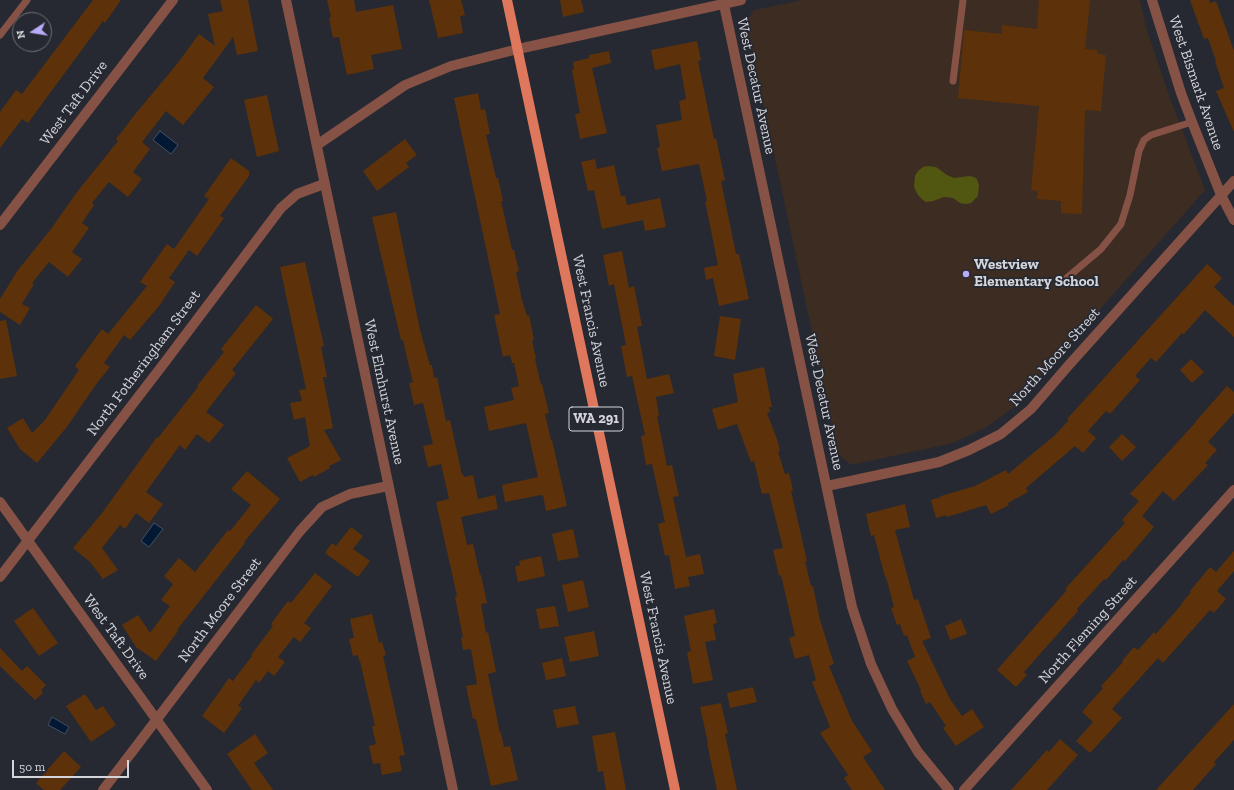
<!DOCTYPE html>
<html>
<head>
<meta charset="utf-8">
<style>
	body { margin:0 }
	#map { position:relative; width:1234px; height:790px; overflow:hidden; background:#262931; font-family:"Zilla Slab",serif }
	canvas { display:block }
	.north { position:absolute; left:12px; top:12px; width:40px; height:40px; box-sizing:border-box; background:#262931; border:1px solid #6c6e75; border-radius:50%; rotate:258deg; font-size:11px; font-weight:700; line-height:16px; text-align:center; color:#d4d5db }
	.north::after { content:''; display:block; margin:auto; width:14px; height:18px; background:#b8abf7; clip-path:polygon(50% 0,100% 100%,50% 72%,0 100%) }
	.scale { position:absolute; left:12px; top:760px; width:117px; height:18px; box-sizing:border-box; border:2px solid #d4d5db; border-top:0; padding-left:5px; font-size:12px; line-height:14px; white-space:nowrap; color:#d4d5db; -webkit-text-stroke:3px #262931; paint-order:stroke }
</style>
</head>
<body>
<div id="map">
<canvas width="1234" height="790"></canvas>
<div class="north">N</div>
<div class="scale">50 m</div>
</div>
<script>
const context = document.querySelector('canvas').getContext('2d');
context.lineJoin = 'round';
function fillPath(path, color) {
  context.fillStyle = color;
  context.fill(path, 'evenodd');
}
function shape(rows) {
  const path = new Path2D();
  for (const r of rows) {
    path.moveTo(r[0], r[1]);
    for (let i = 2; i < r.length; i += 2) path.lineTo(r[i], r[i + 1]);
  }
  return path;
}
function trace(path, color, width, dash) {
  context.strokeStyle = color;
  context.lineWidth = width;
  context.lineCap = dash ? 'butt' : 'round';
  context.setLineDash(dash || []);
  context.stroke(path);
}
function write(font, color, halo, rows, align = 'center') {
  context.font = font + ' "Zilla Slab",serif';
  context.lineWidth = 3.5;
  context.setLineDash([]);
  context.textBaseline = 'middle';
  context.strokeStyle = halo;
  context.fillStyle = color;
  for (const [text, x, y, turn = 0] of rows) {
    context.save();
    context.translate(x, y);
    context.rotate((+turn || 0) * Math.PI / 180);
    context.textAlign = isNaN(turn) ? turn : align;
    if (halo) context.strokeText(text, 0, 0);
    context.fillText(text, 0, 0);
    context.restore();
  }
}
const education = shape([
	[803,0,1140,0,1147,30,1170,98,1205,190,1013,408,985,428,953,443,851,465,838,454,746,22,754,10]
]);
const green = shape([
	[928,166,936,167,947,175,954,178,969,176,974,177,977,179,979,185,978,196,971,203,966,204,960,203,953,198,944,197,933,201,926,202,923,200,918,195,914,187,915,176,918,171,923,167]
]);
const water = shape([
	[160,131,178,145,171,154,153,140,160,131],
	[154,523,163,529,149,547,141,541,154,523],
	[52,717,69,727,65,734,48,725,52,717]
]);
const building = shape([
	[93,0,121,0,105,23,103,21,28,123,22,119,0,148,0,112,16,90,22,94],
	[220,0,248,0,258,51,237,55,233,37,203,78,214,87,183,125,166,111,142,142,150,149,133,172,142,179,128,197,109,182,92,203,94,205,82,223,89,228,72,252,82,259,68,277,49,262,32,283,34,284,22,304,30,308,20,325,0,312,0,299,18,270,51,229,77,192,118,141,116,139,137,112,177,64,199,34,215,46,208,14,223,11],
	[327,0,354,0,356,12,393,5,402,49,371,55,374,69,347,75,339,37,333,38,329,18,331,17],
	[429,0,461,0,465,15,460,16,463,33,438,38],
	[560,0,581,0,584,12,563,17],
	[1039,0,1090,0,1085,49,1097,50,1097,54,1106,55,1101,111,1085,110,1082,214,1061,213,1061,201,1037,199,1038,191,1031,190,1039,106,958,98,964,30,1002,34,1002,25,1037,29],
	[1190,0,1209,0,1210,3,1216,1,1234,51,1234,132,1216,91,1224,88,1215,61,1216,61,1208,38,1204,39],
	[697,41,701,60,698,61,714,139,716,138,725,180,721,181,736,254,739,254,749,299,719,306,713,278,706,280,704,268,718,265,705,201,707,201,699,164,662,171,657,148,660,147,656,125,682,120,679,101,686,99,680,64,655,70,651,50],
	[609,51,611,63,592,68,607,133,580,139,575,114,580,113,572,70,574,70,573,62,589,58,589,55],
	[478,93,481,110,485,109,490,134,486,135,496,178,498,178,503,201,501,201,512,250,514,250,519,271,516,272,522,300,527,316,529,315,534,340,532,341,536,358,535,359,541,385,542,384,549,413,545,414,551,440,552,440,567,506,546,511,543,495,541,496,541,495,505,502,502,485,538,477,526,423,489,431,484,407,514,400,511,388,519,386,514,363,512,363,510,355,503,357,494,315,500,314,454,98],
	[267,95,279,151,257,157,244,100],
	[405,139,417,155,406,163,409,167,377,191,363,171],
	[231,158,249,171,249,176,220,216,224,218,197,256,189,250,169,278,175,282,159,306,130,340,124,335,104,363,110,367,97,383,66,428,37,463,20,449,7,428,23,418,32,433,45,420,79,370,75,366,102,329,108,334,147,286,140,282,167,244,174,249,209,199,204,196],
	[595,159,597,169,614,165,621,196,625,196,627,205,660,198,666,227,645,231,643,220,602,229,594,190,588,191,581,162],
	[396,212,420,330,430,365,432,365,434,378,437,377,446,421,450,420,462,475,463,474,464,477,473,475,478,499,495,495,498,509,461,517,467,545,473,544,480,575,481,575,487,603,481,604,486,633,488,632,496,672,488,674,500,733,501,733,504,747,510,746,518,780,491,786,476,719,473,719,466,686,477,684,471,649,463,650,461,637,463,637,455,597,457,596,436,502,449,499,441,464,428,467,423,446,433,444,423,403,414,405,409,383,413,382,407,358,403,340,401,340,372,217],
	[622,251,629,288,634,286,642,326,637,327,647,379,669,374,674,393,656,397,659,415,657,416,667,466,672,465,679,496,673,497,686,557,700,554,704,574,688,577,690,586,675,589,669,555,665,556,658,524,665,522,652,464,646,465,641,436,645,435,632,376,627,377,621,346,626,345,614,284,609,286,603,255],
	[305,262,324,346,321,347,327,377,323,377,333,428,324,430,341,460,329,466,330,468,314,477,313,475,300,482,287,458,310,446,305,417,294,420,290,403,302,401,299,390,306,389,280,267],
	[1207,264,1222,278,1214,287,1234,306,1234,337,1205,310,1184,334,1182,333,1156,362,1151,358,1135,376,1140,380,1110,414,1106,411,1088,431,1096,438,1083,453,1075,446,1026,488,1028,492,1008,503,1009,505,991,514,986,505,947,517,946,515,936,518,931,500,941,497,941,496,975,486,1006,470,1008,474,1054,436,1069,420,1067,419],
	[256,305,273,319,232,370,236,373,206,412,224,425,209,443,197,434,185,450,180,445,146,492,163,504,149,523,136,513,125,529,120,525,102,548,118,570,103,579,90,562,73,548,102,513,157,437,158,438,198,387,197,386,224,352,221,349],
	[720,316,741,319,735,360,714,356],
	[6,320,17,376,0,379,0,321],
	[1191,359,1204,372,1192,383,1180,370],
	[764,367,772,407,769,407,770,412,767,413,778,442,780,451,778,452,785,474,789,473,793,490,791,491,807,561,805,561,811,586,813,586,820,620,834,664,829,666,852,721,872,751,863,757,885,790,852,790,844,778,848,775,820,733,830,727,812,682,816,680,809,655,795,659,789,638,795,636,781,575,779,576,773,550,783,548,769,493,762,494,754,461,751,462,737,424,718,430,712,409,738,402,733,374],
	[1227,386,1234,392,1234,413,1208,442,1217,450,1205,463,1208,465,1174,501,1163,491,1142,516,1154,527,1125,561,1123,560,1106,580,1104,579,1077,609,1078,611,1024,672,1027,675,1016,687,997,670,1067,590,1065,589,1125,523,1122,520,1139,501,1130,494,1196,422,1196,421],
	[1122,434,1136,447,1122,461,1109,447],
	[247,471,280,499,244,542,245,543,177,630,178,631,156,661,136,647,122,625,138,615,150,633,170,606,161,600,173,584,164,576,179,558,195,572,228,530,230,531,251,505,231,489],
	[905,504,910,527,895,530,914,600,918,599,931,638,922,641,950,699,962,716,972,709,984,727,956,746,943,728,946,726,930,702,926,704,920,691,921,690,907,661,915,657,907,635,904,636,900,624,897,625,891,608,894,607,886,577,885,577,874,535,871,536,866,514],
	[351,527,363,536,353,549,370,561,358,577,325,553,332,543,336,546],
	[573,529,579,557,558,561,552,534],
	[1234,551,1234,571,1217,591,1226,599,1214,613,1210,610,1163,663,1158,658,1112,709,1122,718,1090,753,1076,741,1093,722,1082,712,1103,688,1101,686,1123,662,1122,661,1134,647,1138,650,1154,632,1156,634,1182,604,1181,604,1191,592,1190,591,1210,567,1216,572],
	[541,556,545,576,518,582,515,567,520,565,519,561],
	[315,573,332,586,304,623,311,628,300,642,294,637,278,657,285,662,274,676,268,671,259,683,256,680,238,706,242,708,224,733,202,716,229,678,233,681,252,656,251,655,273,626,271,624,288,601,291,603],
	[583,580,589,607,568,612,562,585],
	[555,606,559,626,540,629,536,609],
	[33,608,58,643,39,656,14,621],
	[714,609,717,623,713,624,716,640,705,642,713,680,693,684,687,652,691,651,684,616],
	[372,614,379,643,382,642,386,655,383,656,405,755,399,756,402,771,382,775,380,763,373,764,369,746,376,744,372,726,375,726,360,661,359,661,358,655,353,656,349,639,354,638,350,619],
	[961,619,967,634,950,640,945,626],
	[594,631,599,656,570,662,564,637],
	[0,648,22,671,27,666,46,685,41,690,43,693,35,700,0,666],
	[562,658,566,676,546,680,542,663],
	[753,687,757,702,730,708,727,693],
	[85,694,96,710,103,706,116,725,91,742,66,706],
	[721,703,728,733,725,734,737,790,717,790,707,743,708,743,700,707],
	[1234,704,1234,740,1214,762,1216,764,1193,790,1156,790],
	[575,706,579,724,557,728,553,710],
	[615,732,626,790,606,790,603,771,598,772,592,736],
	[255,734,268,753,254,763,273,790,252,790,227,754],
	[1060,739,1078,755,1047,790,1011,790,1047,750,1049,752],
	[64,751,81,767,60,790,44,790,36,783]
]);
const service = shape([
	[0,35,27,0],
	[953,81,963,0],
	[1062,282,1101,249,1121,224,1130,195,1139,151,1144,140,1151,135,1192,122]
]);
const minor = shape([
	[286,0,453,790],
	[723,0,852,607,871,664,892,709,918,752,949,790],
	[1152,0,1181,93,1192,122,1221,195,1234,220],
	[317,145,405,85,451,66,518,49,741,0],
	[0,225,173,0],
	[827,486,939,462,969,450,1001,434,1031,409,1068,366,1234,181],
	[0,502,207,790],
	[0,577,165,362,281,208,297,194,324,184],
	[103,790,300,531,322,507,350,494,388,486],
	[964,790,1234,490]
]);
const primary = shape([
	[507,0,675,790]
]);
const markers = [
	[966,274,4,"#b8abf7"]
];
const shields = [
	[596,419,54]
];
const shieldNames = [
	["WA 291",596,419]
];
const streetNames = [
	["West Bismark Avenue",1196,83,71],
	["West Decatur Avenue",756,86,78],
	["West Taft Drive",74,103,-53],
	["West Francis Avenue",591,321,78],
	["North Moore Street",1055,357,-48],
	["North Fotheringham Street",144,363,-53],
	["West Elmhurst Avenue",384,392,78],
	["West Decatur Avenue",824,402,78],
	["North Moore Street",220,610,-53],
	["North Fleming Street",1088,630,-48],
	["West Taft Drive",116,637,54],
	["West Francis Avenue",658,638,78]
];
const poiNames = [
	["Westview",974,265],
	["Elementary School",974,282]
];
fillPath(education, '#3d2c22');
fillPath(green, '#515710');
fillPath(water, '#031832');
trace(water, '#425165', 1);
fillPath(building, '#5d320a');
trace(service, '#855245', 7);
trace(minor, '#855245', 10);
trace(primary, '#df775d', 10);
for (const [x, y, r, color] of markers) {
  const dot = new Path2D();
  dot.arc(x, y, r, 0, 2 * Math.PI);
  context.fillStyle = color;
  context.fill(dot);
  trace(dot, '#262931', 1.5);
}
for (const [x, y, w] of shields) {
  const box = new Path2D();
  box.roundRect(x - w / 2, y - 12, w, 24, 3);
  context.fillStyle = '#262931';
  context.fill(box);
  trace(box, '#d4d5db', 1);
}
write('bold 14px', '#d4d5db', null, shieldNames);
write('15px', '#d4d5db', '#262931', streetNames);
write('bold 15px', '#d4d5db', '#262931', poiNames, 'left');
</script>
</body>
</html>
